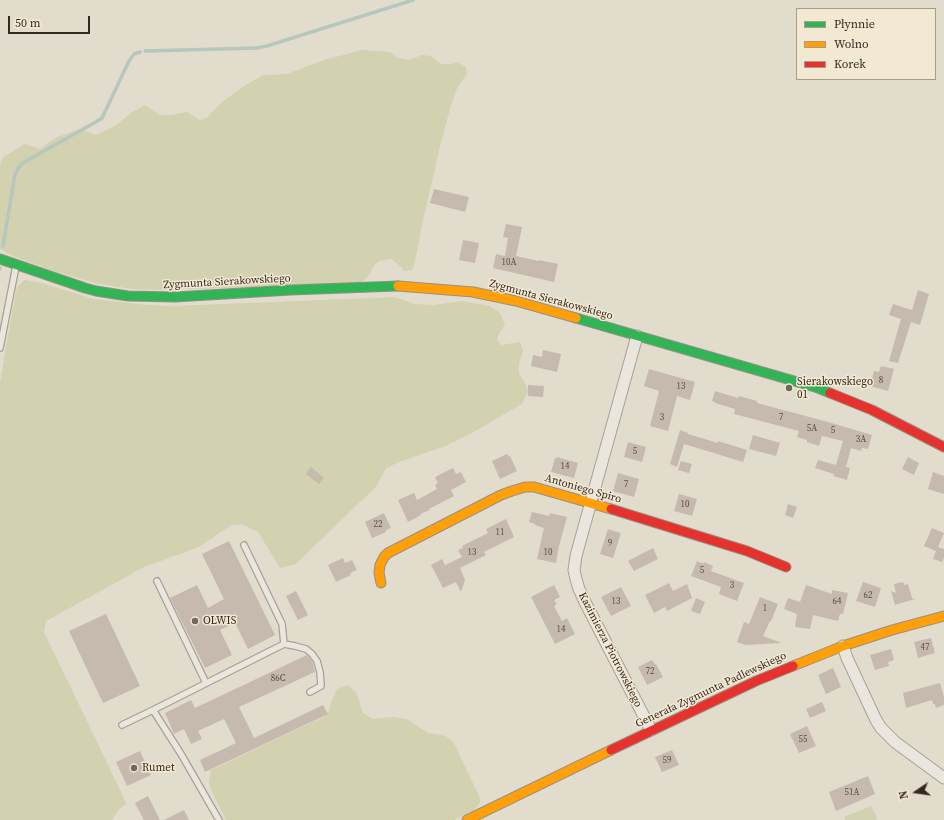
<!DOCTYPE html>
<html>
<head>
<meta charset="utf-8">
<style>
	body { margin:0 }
	#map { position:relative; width:944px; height:820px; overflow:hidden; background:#e2dccd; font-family:"Source Serif 4",serif }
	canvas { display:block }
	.legend { position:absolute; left:796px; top:8px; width:140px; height:72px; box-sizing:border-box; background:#f3e9d3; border:1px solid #a79c8b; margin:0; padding:5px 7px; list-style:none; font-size:12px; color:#35291f }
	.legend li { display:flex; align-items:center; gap:8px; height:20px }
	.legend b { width:20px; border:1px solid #a79c8b }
	.north { position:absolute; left:896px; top:772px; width:40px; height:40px; -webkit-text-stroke:3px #f3e9d3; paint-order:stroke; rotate:257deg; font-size:11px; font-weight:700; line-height:16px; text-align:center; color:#35291f }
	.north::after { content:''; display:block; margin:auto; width:14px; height:18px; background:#35291f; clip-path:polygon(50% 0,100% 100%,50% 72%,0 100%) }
	.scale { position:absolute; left:8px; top:16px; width:82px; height:18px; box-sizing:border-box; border:2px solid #35291f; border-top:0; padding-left:5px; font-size:12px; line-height:14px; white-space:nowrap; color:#35291f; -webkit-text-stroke:3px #f3e9d3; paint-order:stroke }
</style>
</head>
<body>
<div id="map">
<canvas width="944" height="820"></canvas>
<ul class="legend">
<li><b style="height:5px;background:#30b455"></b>Płynnie</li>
<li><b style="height:5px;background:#ff9f0a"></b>Wolno</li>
<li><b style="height:5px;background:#e5322d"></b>Korek</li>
</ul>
<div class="north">N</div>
<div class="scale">50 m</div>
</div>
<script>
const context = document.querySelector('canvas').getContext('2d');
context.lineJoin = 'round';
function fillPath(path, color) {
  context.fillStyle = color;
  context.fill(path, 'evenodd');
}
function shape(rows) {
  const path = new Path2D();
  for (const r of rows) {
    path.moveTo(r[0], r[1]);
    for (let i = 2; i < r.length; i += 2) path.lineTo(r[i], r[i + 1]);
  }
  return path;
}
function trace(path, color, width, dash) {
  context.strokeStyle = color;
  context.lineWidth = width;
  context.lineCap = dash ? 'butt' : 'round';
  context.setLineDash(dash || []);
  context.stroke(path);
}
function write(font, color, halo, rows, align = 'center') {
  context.font = font + ' "Source Serif 4",serif';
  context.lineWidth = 3;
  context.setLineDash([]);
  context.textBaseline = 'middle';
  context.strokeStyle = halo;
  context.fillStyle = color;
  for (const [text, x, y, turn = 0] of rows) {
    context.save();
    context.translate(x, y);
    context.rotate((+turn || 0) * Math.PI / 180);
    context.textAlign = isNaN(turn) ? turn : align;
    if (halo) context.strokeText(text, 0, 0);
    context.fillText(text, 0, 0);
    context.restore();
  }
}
const green = shape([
	[361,50,390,52,398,58,410,60,421,55,431,56,441,64,451,64,458,62,466,67,467,74,458,86,451,105,439,150,435,169,424,216,414,266,412,270,404,271,399,265,391,259,379,261,374,265,371,271,366,279,358,284,160,290,131,289,95,283,54,271,13,256,0,249,0,165,3,157,25,144,40,149,55,138,80,129,96,135,115,126,132,112,145,105,159,115,172,115,187,112,200,120,207,118,221,103,241,88,263,75,287,74,327,59,344,55],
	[25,280,38,282,94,299,147,305,175,306,395,297,414,304,434,305,462,301,490,306,500,313,505,325,500,332,497,340,501,345,520,342,523,351,519,363,519,373,525,383,528,392,522,404,470,434,443,447,399,462,386,468,376,487,361,501,296,564,280,568,258,532,242,524,231,525,199,547,144,567,46,621,44,632,123,796,126,804,118,810,112,820,0,820,0,383,6,346,17,287],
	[348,685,356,692,363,713,373,719,392,717,407,719,428,733,446,736,454,743,479,796,480,802,475,810,454,820,226,820,211,790,209,782,211,770,325,716,329,712,330,705,337,689],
	[871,806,878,820,845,820,844,817]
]);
const stream = shape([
	[145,51,257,48,267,46,413,0],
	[3,246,15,174,21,164,94,123,102,118,129,61,134,54,140,52],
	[0,269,0,268]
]);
const building = shape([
	[434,189,469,197,465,212,430,203],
	[506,224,522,227,516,256,539,261,539,260,558,264,554,282,493,268,496,254,505,256,508,238,503,237],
	[463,240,479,243,475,263,459,260],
	[918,290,929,294,920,325,911,322,898,363,889,361,901,319,889,315,893,304,912,310],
	[543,350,561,354,557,372,531,366,533,355,542,357],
	[881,366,894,369,888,391,870,386,874,371,879,372],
	[649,369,695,382,690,400,677,396,668,431,650,426,659,391,644,386],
	[528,385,544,386,543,397,528,396],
	[715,391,738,398,739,396,757,401,757,403,828,422,872,435,868,449,862,448,861,451,851,448,846,467,850,468,847,480,833,476,834,474,815,468,818,460,836,465,843,441,822,436,819,446,807,442,807,440,797,437,799,431,734,414,735,409,715,403,715,402,712,401],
	[680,430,688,433,688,434,718,443,718,441,747,450,743,462,684,444,677,467,670,464],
	[753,435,780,443,776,456,749,449],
	[628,442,646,447,642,462,624,457],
	[507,454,509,457,510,456,517,471,500,479,492,461],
	[557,457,578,463,574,478,551,472,555,458,557,458],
	[908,457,919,463,914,475,902,469],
	[681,461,692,464,689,473,678,470],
	[311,467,324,478,319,484,306,474],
	[453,468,456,474,461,472,466,482,451,490,454,496,429,509,430,510,420,514,421,515,408,522,398,500,414,493,417,500,437,489,435,485,438,483,435,477],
	[933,472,944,476,944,494,928,489],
	[618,473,639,479,634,497,613,491],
	[679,494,697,499,692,516,674,511],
	[788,504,797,507,793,518,785,515],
	[532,512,549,516,550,513,567,517,559,546,556,563,537,559,544,528,535,525,535,524,529,522],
	[384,513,391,528,386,530,386,532,372,538,365,522],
	[506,519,514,537,484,552,486,555,460,568,465,580,461,592,456,582,443,588,431,565,442,559,445,565,462,557,458,550,463,548,462,546,488,533,486,529],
	[932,528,944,533,938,547,944,549,944,558,942,562,933,559,936,551,924,546],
	[608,529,621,533,613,558,600,554],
	[229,541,275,635,248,649,235,623,220,630,232,655,205,668,170,598,197,585,208,608,224,599,202,554],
	[653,548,658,559,634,571,628,561],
	[343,558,345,563,352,560,357,570,350,573,351,575,336,582,328,565],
	[697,561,703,564,704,562,713,566,711,571,744,583,737,601,719,594,721,587,691,576],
	[863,582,881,588,875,607,856,601],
	[903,582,904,585,908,584,912,598,915,599,895,605,891,591,896,593,894,584],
	[669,583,673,591,687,584,692,598,667,611,665,607,654,613,645,595],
	[554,585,560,597,554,600,557,604,554,606,562,621,567,618,575,634,555,644,531,597],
	[806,585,832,594,832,590,848,593,843,614,840,614,838,621,813,615,810,629,795,627,797,614,784,609,788,598,800,602],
	[621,587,631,606,611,616,601,597],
	[296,591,308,615,298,620,286,596],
	[760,597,778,604,771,621,770,621,763,636,782,643,745,645,737,642,744,622,749,624],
	[696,598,705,602,700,614,691,611],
	[106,614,140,686,103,703,69,631],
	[931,638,935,653,918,658,914,642],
	[891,649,894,660,888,662,889,666,875,670,870,655],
	[307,655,312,661,315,672,239,707,254,738,323,705,328,714,205,772,200,760,236,743,224,719,198,731,202,739,191,744,184,729,174,734,165,713,191,700,195,708],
	[652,660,655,664,656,664,663,677,647,685,638,667],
	[833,668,841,687,826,694,818,675],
	[940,683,944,697,944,705,936,708,935,704,933,704,932,700,906,708,903,693],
	[822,702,826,711,810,718,806,709],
	[807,726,816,746,799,753,790,734],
	[672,750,679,765,662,772,655,757],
	[140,751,151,775,127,786,116,762],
	[868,776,875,794,836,811,829,792],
	[148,796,160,820,144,820,135,803],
	[184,810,189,820,164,820]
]);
const lane = shape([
	[0,348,16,266],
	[157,581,206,683],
	[284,644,295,646,306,649,312,654,317,661,320,672,321,686,310,692],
	[153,710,284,644,282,624,244,545],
	[122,725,153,710,181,754,219,820]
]);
const street = shape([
	[637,336,579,545,576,556,574,570,576,579,579,589,585,602,651,730],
	[843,646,847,658,876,720,881,728,895,742,944,778]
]);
const fast = shape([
	[0,259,85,288,96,291,128,296,175,297,291,290,398,286],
	[576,318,815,387,830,393]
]);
const slow = shape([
	[398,286,473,292,516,301,576,318],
	[381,583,379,573,380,565,384,557,388,553,501,495,512,491,525,487,534,487,611,509],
	[793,666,843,646,892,630,944,616],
	[467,820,611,750]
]);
const jam = shape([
	[830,393,872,410,944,447],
	[611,509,747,551,786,567],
	[611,750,756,681,793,666]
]);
const markers = [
	[789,388,4,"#72685c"],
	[195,621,4,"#72685c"],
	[134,768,4,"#72685c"]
];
const numberNames = [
	["10A",509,263],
	["8",881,381],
	["13",681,387],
	["3",662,418],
	["7",781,418],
	["5A",812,429],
	["5",833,431],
	["3A",861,440],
	["5",635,452],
	["14",565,467],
	["7",626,485],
	["10",685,505],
	["22",378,525],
	["11",500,533],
	["9",610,544],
	["13",472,553],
	["10",548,553],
	["5",702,571],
	["3",732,586],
	["62",868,596],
	["13",616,602],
	["64",837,602],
	["1",765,609],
	["14",561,630],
	["47",925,648],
	["72",650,672],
	["86C",278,679],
	["55",803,740],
	["59",667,761],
	["51A",852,793]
];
const streetNames = [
	["Zygmunta Sierakowskiego",227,282,-3],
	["Zygmunta Sierakowskiego",551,300,15],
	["Antoniego Spiro",583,489,16],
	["Kazimierza Piotrowskiego",610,650,63],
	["Generała Zygmunta Padlewskiego",711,690,-25]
];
const poiNames = [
	["Sierakowskiego",797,382],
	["01",797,395],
	["OLWIS",203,621],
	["Rumet",142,768]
];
fillPath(green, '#d2d1b0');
trace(stream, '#b8c7be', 3.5);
fillPath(building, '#c6baae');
trace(lane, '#a7a196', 8);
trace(street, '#a7a196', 13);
trace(fast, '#979086', 11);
trace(slow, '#979086', 11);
trace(jam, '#979086', 11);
trace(lane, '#eae6de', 5.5);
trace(street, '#eae6de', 11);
trace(fast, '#30b455', 9);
trace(slow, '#ff9f0a', 9);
trace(jam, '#e5322d', 9);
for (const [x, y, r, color] of markers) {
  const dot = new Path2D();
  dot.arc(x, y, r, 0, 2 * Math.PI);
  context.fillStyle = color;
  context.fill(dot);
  trace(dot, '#f3e9d3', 1.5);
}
write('9px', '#594d43', null, numberNames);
write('11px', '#35291f', '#f3e9d3', streetNames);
write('11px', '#35291f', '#f3e9d3', poiNames, 'left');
</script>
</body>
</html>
